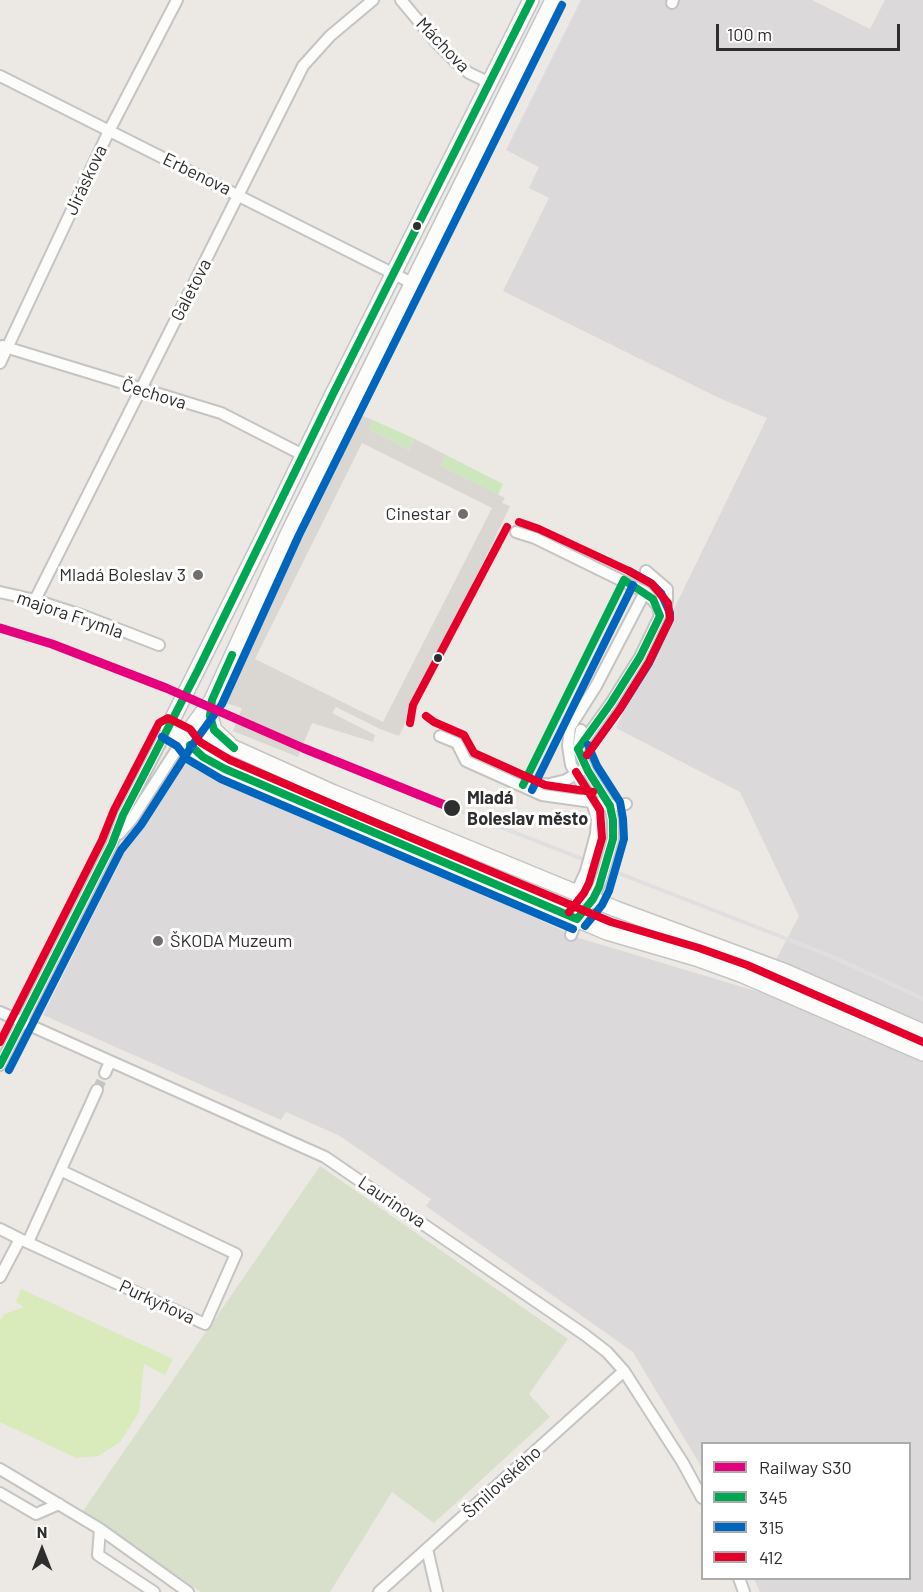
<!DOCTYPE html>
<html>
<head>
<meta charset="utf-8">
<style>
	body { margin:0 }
	#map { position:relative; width:923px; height:1592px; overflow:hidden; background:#ece8e4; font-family:Barlow,sans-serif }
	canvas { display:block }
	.legend { position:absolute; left:701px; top:1442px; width:210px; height:138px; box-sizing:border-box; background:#fff; border:2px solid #ababab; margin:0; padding:8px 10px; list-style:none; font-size:18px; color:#2e2e2e }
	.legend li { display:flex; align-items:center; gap:12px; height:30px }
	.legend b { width:30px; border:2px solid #ababab }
	.north { position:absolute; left:12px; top:1520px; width:60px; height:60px; -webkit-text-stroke:4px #fff; paint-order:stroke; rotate:0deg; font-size:16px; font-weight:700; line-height:24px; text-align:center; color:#2e2e2e }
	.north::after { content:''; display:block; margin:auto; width:21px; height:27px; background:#2e2e2e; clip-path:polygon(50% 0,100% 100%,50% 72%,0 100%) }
	.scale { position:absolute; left:716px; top:24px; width:184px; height:27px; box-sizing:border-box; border:3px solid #2e2e2e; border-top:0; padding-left:8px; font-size:18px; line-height:21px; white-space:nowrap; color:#2e2e2e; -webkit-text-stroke:4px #fff; paint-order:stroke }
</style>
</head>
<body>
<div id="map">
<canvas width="923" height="1592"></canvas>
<ul class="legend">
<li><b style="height:8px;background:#e5007d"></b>Railway S30</li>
<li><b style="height:8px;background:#00a651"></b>345</li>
<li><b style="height:8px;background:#0065bd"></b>315</li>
<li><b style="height:8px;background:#e4002b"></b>412</li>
</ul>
<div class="north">N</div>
<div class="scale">100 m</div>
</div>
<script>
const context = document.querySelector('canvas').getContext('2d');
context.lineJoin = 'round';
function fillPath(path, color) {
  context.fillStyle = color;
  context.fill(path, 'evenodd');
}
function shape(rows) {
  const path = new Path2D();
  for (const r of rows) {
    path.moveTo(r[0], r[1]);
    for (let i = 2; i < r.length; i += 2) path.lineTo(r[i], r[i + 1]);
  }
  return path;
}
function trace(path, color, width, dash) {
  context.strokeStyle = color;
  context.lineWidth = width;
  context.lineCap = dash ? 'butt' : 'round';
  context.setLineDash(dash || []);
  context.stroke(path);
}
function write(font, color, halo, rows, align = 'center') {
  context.font = font + ' Barlow,sans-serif';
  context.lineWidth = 6;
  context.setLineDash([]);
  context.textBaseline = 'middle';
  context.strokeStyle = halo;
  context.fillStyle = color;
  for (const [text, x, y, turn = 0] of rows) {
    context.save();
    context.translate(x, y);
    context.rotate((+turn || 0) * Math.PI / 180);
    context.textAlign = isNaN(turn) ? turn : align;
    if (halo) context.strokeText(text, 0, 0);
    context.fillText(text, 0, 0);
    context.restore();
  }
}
const industrial = shape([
	[581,0,812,0,870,29,885,0,923,0,923,1592,760,1592,754,1579,910,1578,910,1444,702,1444,702,1468,633,1352,426,1206,431,1199,340,1136,286,1112,281,1120,43,1015,118,866,132,829,160,785,175,765,192,762,223,774,579,938,759,992,799,916,740,792,616,728,767,418,719,398,503,291,549,198,529,188,539,167,506,150]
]);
const green = shape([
	[373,420,415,439,409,450,369,429],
	[446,455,503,484,498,495,441,466],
	[616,921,712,951,758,969,923,1039,923,1044,826,1001,743,968,614,927]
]);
const cemetery = shape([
	[320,1166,568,1339,529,1394,550,1417,434,1523,392,1492,330,1592,201,1592,83,1511]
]);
const pitch = shape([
	[21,1289,173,1359,165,1375,144,1364,139,1412,120,1442,98,1456,76,1458,0,1422,0,1320,5,1314,24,1307,16,1302]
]);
const plaza = shape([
	[360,415,373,420,369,429,409,450,415,439,446,455,441,466,505,498,502,503,510,506,399,736,380,729,336,707,332,713,375,735,373,742,312,723,298,757,233,731,242,708,222,702,225,692],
	[362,443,492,508,383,722,255,659]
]);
const streetTunnel = shape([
	[97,1090,105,1073]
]);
const street = shape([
	[401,0,436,42,456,62,469,73,490,83],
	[672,3,673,0],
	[0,76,412,283],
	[2,346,221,413,303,455],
	[0,363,109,131,177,0],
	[516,532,535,538,645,592,658,606,660,616],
	[0,592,35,600,84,616,159,645],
	[35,600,303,66,330,36,373,0],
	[581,730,578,749,588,771,610,806,613,820,613,839],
	[440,736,457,743,466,761,542,795,592,802,610,806,626,804],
	[578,749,611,703,640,657,667,601,667,589,646,571],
	[526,785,550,784,566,780,582,770],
	[119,834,132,819,184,738],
	[596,834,597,819,592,802,571,765,568,746,570,727,596,686,645,592],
	[577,919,593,899,602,877],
	[571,935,577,919,577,891,586,871],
	[0,1012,325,1157,585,1335,607,1352,624,1371,683,1463,702,1498],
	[0,1065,112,844,123,815,168,728],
	[105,1073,110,1062],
	[0,1229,20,1239,0,1277],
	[20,1239,205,1324,236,1254,62,1171],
	[28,1242,97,1090],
	[0,1469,100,1529,188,1592],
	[0,1493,36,1514,59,1504],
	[100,1529,98,1555,154,1592],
	[427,1549,437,1592],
	[739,1578,744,1592],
	[379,1592,624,1371]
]);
const secondary = shape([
	[531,0,333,394,271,522,168,728,184,738,193,750,203,757,225,769,344,821,607,932,696,958,743,975,923,1053],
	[212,700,210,716,214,730,229,744],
	[184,738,212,700,290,530,553,0],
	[184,738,210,740,234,748,334,793,616,909,786,972,923,1032]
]);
const rail = shape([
	[452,808,833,957,923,999]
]);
const streetBridge = shape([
	[586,871,596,834],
	[602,877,613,839]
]);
const bus1 = shape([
	[232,655,212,700,210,716,214,730,234,748],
	[190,745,203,757,225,769,577,919],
	[578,749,611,703,640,657,660,616,653,599,624,580],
	[523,785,624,580],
	[577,919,593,899,599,887,613,839,613,820,610,806,588,771,578,749],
	[0,1065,112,844,123,815,198,670,333,394,531,0]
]);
const bus2 = shape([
	[162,737,177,746,187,759,221,779,573,929],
	[587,755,620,709,649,663,670,619,670,613,661,593,651,583,629,571],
	[532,790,633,585],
	[585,926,602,905,609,891,624,839,623,819,620,802,597,766,588,745],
	[9,1070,121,850,141,825,193,744,222,704,299,535,562,5]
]);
const bus3 = shape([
	[519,522,539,529,629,571,652,584,668,603,670,619,649,662,620,709,587,755],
	[426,716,434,722,464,735,474,753,545,785,593,792],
	[410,723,413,705,507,527],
	[569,912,584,893,589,883,602,838,600,810,576,772],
	[0,1042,102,840,114,810,159,723,168,718,190,729,200,742,230,760,348,811,611,922,699,948,747,965,923,1042]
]);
const rail1 = shape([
	[0,628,52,644,166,688,303,748,452,808]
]);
const markers = [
	[417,226,5,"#2e2e2e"],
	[463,514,6,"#706f6e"],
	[198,575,6,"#706f6e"],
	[438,658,5,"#2e2e2e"],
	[452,808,9,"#2e2e2e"],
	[158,941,6,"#706f6e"]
];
const streetNames = [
	["Máchova",443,45,46],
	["Erbenova",197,174,26],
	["Jiráskova",86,180,-65],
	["Galetova",191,290,-63],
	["Čechova",154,394,17],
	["majora Frymla",70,615,19],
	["Laurinova",392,1202,34],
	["Purkyňova",157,1302,25],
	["Šmilovského",502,1482,-42]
];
const poiNames = [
	["Cinestar",451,514],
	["Mladá Boleslav 3",186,575],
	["ŠKODA Muzeum",170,941,"left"]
];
const stopNames = [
	["Mladá",467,798],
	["Boleslav město",467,819]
];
fillPath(industrial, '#dcd9db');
fillPath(green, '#cee6be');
fillPath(cemetery, '#d8e0cc');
fillPath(pitch, '#d9eabb');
fillPath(plaza, '#dad6d2');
trace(streetTunnel, '#c6c3c0', 10, [10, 5]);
trace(street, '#c5c4c5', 14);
trace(secondary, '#c5c4c5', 18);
trace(street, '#fcfcfb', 10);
trace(secondary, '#fcfcfb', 15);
trace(rail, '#dfdfe1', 4);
trace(streetBridge, '#c5c4c5', 14, []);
trace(streetBridge, '#fcfcfb', 10);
trace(bus1, '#00a651', 8);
trace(bus2, '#0065bd', 8);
trace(bus3, '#e4002b', 8);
trace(rail1, '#e5007d', 9);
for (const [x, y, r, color] of markers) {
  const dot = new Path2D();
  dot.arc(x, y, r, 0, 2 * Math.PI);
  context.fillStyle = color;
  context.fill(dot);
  trace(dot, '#fff', 2);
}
write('18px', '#2e2e2e', '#fff', streetNames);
write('18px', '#2e2e2e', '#fff', poiNames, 'right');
write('bold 18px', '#2e2e2e', '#fff', stopNames, 'left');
</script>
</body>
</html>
